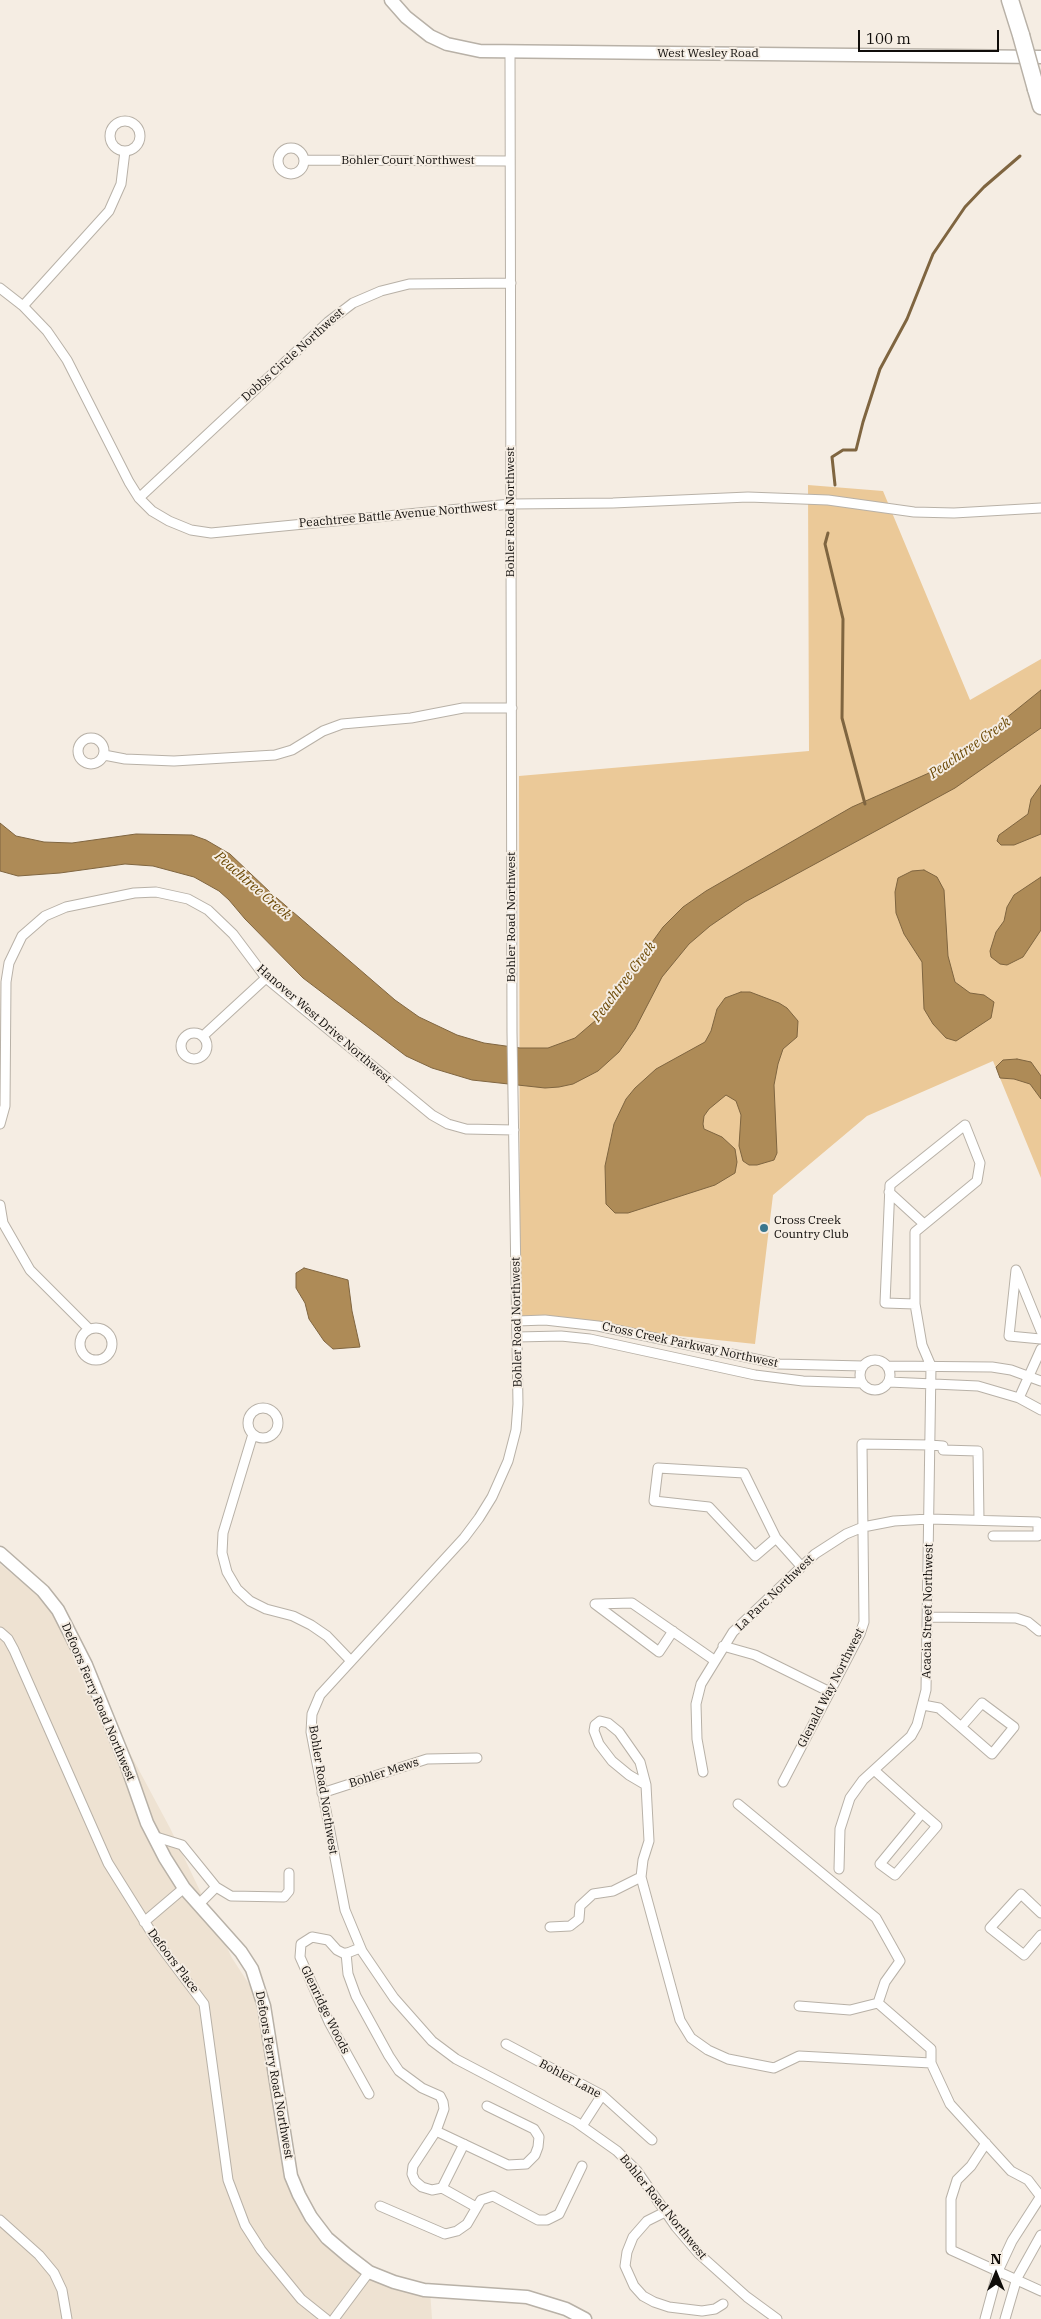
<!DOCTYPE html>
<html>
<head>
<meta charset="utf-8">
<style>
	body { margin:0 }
	#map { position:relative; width:1041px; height:2319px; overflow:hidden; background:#f5ede3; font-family:"IBM Plex Serif",serif }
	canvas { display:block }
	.north { position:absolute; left:971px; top:2249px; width:50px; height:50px; -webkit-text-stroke:4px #f5ede3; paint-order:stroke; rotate:0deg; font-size:14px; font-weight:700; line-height:20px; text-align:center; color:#100d0a }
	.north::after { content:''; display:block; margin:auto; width:18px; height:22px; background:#100d0a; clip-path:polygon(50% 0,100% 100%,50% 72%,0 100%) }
	.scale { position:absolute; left:858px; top:30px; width:141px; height:22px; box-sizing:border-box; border:2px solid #100d0a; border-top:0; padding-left:6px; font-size:15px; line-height:18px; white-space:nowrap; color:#100d0a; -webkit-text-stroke:4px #f5ede3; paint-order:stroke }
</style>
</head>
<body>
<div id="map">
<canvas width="1041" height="2319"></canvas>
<div class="north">N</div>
<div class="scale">100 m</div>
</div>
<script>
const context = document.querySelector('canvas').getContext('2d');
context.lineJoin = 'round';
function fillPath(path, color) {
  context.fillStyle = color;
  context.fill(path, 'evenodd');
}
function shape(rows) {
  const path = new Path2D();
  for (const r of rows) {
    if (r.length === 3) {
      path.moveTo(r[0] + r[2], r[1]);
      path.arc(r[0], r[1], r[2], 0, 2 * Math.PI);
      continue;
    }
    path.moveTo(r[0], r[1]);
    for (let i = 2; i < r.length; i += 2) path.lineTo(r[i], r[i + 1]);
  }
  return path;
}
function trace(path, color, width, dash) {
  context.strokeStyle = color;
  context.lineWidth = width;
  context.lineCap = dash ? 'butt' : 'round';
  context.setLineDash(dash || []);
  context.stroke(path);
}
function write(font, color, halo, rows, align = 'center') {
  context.font = font + ' "IBM Plex Serif",serif';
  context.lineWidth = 4;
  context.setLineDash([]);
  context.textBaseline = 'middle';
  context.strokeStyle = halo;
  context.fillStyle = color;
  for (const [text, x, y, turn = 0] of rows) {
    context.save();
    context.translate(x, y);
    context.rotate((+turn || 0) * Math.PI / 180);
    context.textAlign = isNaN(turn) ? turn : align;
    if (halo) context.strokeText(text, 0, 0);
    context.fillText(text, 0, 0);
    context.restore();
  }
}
const built = shape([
	[0,1564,51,1606,170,1828,232,1958,266,2010,290,2181,319,2229,364,2269,430,2290,432,2319,0,2319]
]);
const green = shape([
	[808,485,883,491,970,700,1041,659,1041,1178,993,1061,867,1116,773,1195,755,1344,520,1319,519,776,809,751]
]);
const water = shape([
	[1041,690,1041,728,955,788,745,902,710,926,689,944,662,977,635,1029,619,1052,598,1071,573,1084,559,1087,545,1088,472,1080,432,1068,406,1056,303,978,245,919,229,900,219,891,194,877,153,866,125,864,60,873,18,876,0,871,0,823,16,836,44,842,72,843,136,834,192,835,206,840,230,854,271,893,395,1000,419,1017,457,1035,484,1043,520,1048,548,1048,575,1038,596,1020,663,927,683,907,706,891,852,807,929,773,954,760,1041,690],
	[1041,785,1041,834,1014,845,1001,845,997,841,999,835,1028,814,1031,799,1041,785],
	[924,870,937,877,944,890,948,956,955,982,970,993,984,995,994,1002,991,1018,956,1041,946,1038,933,1024,924,1009,922,962,904,934,896,913,895,892,898,878,912,871,924,870],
	[1041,877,1041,930,1023,957,1007,965,1000,964,991,957,990,951,996,932,1004,921,1007,907,1014,895,1041,877],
	[741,992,750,992,779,1003,787,1008,798,1021,797,1037,783,1049,778,1064,774,1085,777,1153,774,1160,757,1165,749,1165,743,1161,739,1146,741,1115,736,1101,726,1095,709,1109,704,1116,703,1124,704,1129,722,1137,735,1149,737,1162,735,1173,715,1185,628,1213,615,1213,606,1204,605,1166,614,1124,626,1099,635,1088,656,1069,705,1042,711,1031,717,1009,725,998,741,992],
	[1017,1059,1031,1062,1041,1076,1041,1099,1030,1084,1014,1079,1000,1078,996,1067,1003,1060,1017,1059],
	[304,1268,348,1280,352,1311,360,1347,333,1349,324,1341,309,1319,305,1303,296,1288,296,1273,304,1268]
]);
const stream = shape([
	[835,485,832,457,843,450,856,450,863,422,880,369,907,319,933,254,965,207,984,187,1020,156],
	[828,533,825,544,843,619,842,718,865,804]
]);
const street = shape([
	[510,52,512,1033,518,1404,516,1430,508,1461,492,1497,479,1518,464,1538,320,1695,312,1714,311,1732,345,1910,362,1951,394,1998,432,2041,456,2059,576,2122,617,2151,637,2171,676,2227,699,2254,747,2297,777,2319],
	[125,136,15],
	[291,161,13],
	[305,160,510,161],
	[0,288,23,306,47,331,67,360,129,482,139,498,152,511,169,521,191,530,211,533,511,504,613,503,748,497,828,500,914,512,954,513,1041,508],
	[23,306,109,211,121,184,125,151],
	[139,498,328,322,353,303,381,291,409,284,511,283],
	[91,751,13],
	[104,755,125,759,174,761,275,755,292,750,323,731,342,724,411,718,463,708,512,708],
	[194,1046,13],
	[203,1036,266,978],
	[0,1124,5,1106,6,982,9,963,22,936,45,916,66,907,134,893,156,892,188,899,208,910,233,934,266,978,432,1115,448,1124,466,1129,514,1130],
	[965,1125,980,1163,977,1181,915,1232,915,1304,885,1303,890,1185,965,1125],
	[889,1192,924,1224],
	[0,1205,3,1223,30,1270,89,1329],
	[1016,1270,1009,1336,1041,1339],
	[1017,1272,1041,1331],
	[517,1321,545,1320,598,1326,779,1364,863,1366],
	[96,1344,16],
	[517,1337,561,1336,590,1339,755,1375,803,1381,862,1383],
	[875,1375,15],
	[888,1366,992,1367,1011,1370,1041,1381],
	[889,1382,978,1386,1019,1398,1041,1410],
	[1019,1398,1041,1349],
	[263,1423,15],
	[253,1434,223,1533,222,1553,227,1572,237,1589,250,1601,266,1609,293,1616,311,1625,327,1636,351,1661],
	[776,1538,755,1556,709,1507,654,1501,658,1468,744,1473,776,1538,801,1566],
	[929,1617,1016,1618,1028,1622,1039,1631],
	[673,1631,659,1652,595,1604,632,1603,714,1660],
	[0,1632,8,1639,14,1650,108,1863,158,1943,204,2004,228,2180,245,2225,261,2250,301,2299,326,2319],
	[723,1646,755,1655,830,1692],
	[982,1703,1014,1727,992,1754,961,1727,982,1703],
	[923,1705,939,1708,961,1727],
	[874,1770,922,1813],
	[703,1772,697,1739,696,1704,701,1684,733,1632,815,1554,846,1534,863,1527,894,1521,929,1519,1038,1522,1038,1536,993,1536],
	[783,1782,860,1634,864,1622,862,1444,930,1445,943,1446,943,1450,978,1451,979,1520],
	[646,1785,640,1762,619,1732,608,1723,600,1721,595,1725,594,1731,599,1744,612,1761,629,1775,646,1785,649,1841,643,1860,641,1877,680,2020,691,2038,708,2050,728,2059,774,2068,799,2056,931,2063],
	[322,1793,427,1759,477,1758],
	[738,1804,876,1918,900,1961,885,1982,878,2003,931,2049,931,2063,950,2104,1011,2171,1028,2180,1041,2197],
	[922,1813,937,1826,895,1875,880,1864,922,1813],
	[153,1836,182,1845,216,1887,231,1896,284,1897,289,1891,289,1873],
	[839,1869,840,1829,850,1798,863,1780,911,1736,917,1725,926,1690,931,1366,922,1345,915,1304],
	[198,1905,216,1887],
	[1041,1913,1021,1894,990,1928,1024,1955,1041,1935],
	[144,1922,184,1888],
	[550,1927,570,1926,579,1919,580,1906,593,1894,613,1891,641,1877],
	[360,1948,345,1954,337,1950,328,1940,312,1937,301,1944,300,1957,329,2022,369,2094],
	[346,1953,348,1974,356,1996,389,2056,399,2071,422,2088,440,2096,443,2102,444,2109,436,2131,413,2166,412,2174,415,2181,422,2187,432,2190,442,2188,464,2144],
	[799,2006,850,2010,878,2003],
	[506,2044,602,2095,652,2140],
	[582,2126,602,2095],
	[436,2131,508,2165,526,2164,535,2155,538,2147,539,2137,534,2129,487,2106],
	[986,2143,971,2166,957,2180,951,2199,951,2250,1041,2291],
	[442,2188,476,2207],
	[380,2206,445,2234,457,2231,467,2224,481,2200,493,2196,538,2220,547,2220,559,2214,582,2166],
	[665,2212,647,2221,633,2237,627,2252,625,2266,634,2286,643,2296,654,2302,669,2307,702,2311,715,2309,723,2304],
	[0,2220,39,2255,54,2273,62,2290,67,2319],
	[334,2319,369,2272],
	[985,2319,998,2271,1012,2241,1041,2196],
	[1005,2319,1017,2278,1041,2235]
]);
const secondary = shape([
	[391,0,406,17,430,36,447,44,480,51,1041,57],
	[0,1553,43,1591,58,1610,86,1665,127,1766,147,1823,165,1858,184,1888,241,1952,252,1969,264,2006,291,2176,299,2195,311,2217,327,2238,347,2255,369,2272,394,2282,424,2290,527,2297,566,2309,585,2319]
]);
const highway = shape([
	[1010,0,1021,35],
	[1036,89,1041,106]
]);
const highwayBridge = shape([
	[1021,35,1036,89]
]);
const markers = [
	[764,1228,5,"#3a768d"]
];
const streetNames = [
	["West Wesley Road",708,54],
	["Bohler Court Northwest",408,161],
	["Dobbs Circle Northwest",293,355,-42],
	["Bohler Road Northwest",511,512,-90],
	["Peachtree Battle Avenue Northwest",398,515,-5],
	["Bohler Road Northwest",512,917,-90],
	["Hanover West Drive Northwest",324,1024,41],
	["Bohler Road Northwest",517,1322,-91],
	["Cross Creek Parkway Northwest",690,1345,12],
	["La Parc Northwest",775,1593,-44],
	["Acacia Street Northwest",928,1611,-89],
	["Glenald Way Northwest",831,1688,-63],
	["Defoors Ferry Road Northwest",98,1702,67],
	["Bohler Mews",384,1773,-18],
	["Bohler Road Northwest",323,1790,81],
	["Defoors Place",173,1961,53],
	["Glenridge Woods",325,2010,64],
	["Defoors Ferry Road Northwest",274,2075,80],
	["Bohler Lane",570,2079,28],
	["Bohler Road Northwest",663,2207,51]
];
const poiNames = [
	["Cross Creek",774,1221],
	["Country Club",774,1235]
];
const waterNames = [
	["Peachtree Creek",970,748,-35],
	["Peachtree Creek",253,886,41],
	["Peachtree Creek",624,982,-53]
];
fillPath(built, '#eee2d2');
fillPath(green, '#ebc998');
fillPath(water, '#ae8b57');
trace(water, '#7f6540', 1);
trace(stream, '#7f6540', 3);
trace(street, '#b8b1a7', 11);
trace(secondary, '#b8b1a7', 15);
trace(highway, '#b8b1a7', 19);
trace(street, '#fff', 9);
trace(secondary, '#fff', 12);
trace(highway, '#fff', 16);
trace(highwayBridge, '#b8b1a7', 19, []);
trace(highwayBridge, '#fff', 16);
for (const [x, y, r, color] of markers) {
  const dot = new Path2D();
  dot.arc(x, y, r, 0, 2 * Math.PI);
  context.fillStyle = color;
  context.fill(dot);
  trace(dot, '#f5ede3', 2);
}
write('12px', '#100d0a', '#f5ede3', streetNames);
write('12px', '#100d0a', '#f5ede3', poiNames, 'left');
write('italic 14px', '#6a4702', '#f5ede3', waterNames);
</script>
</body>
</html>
